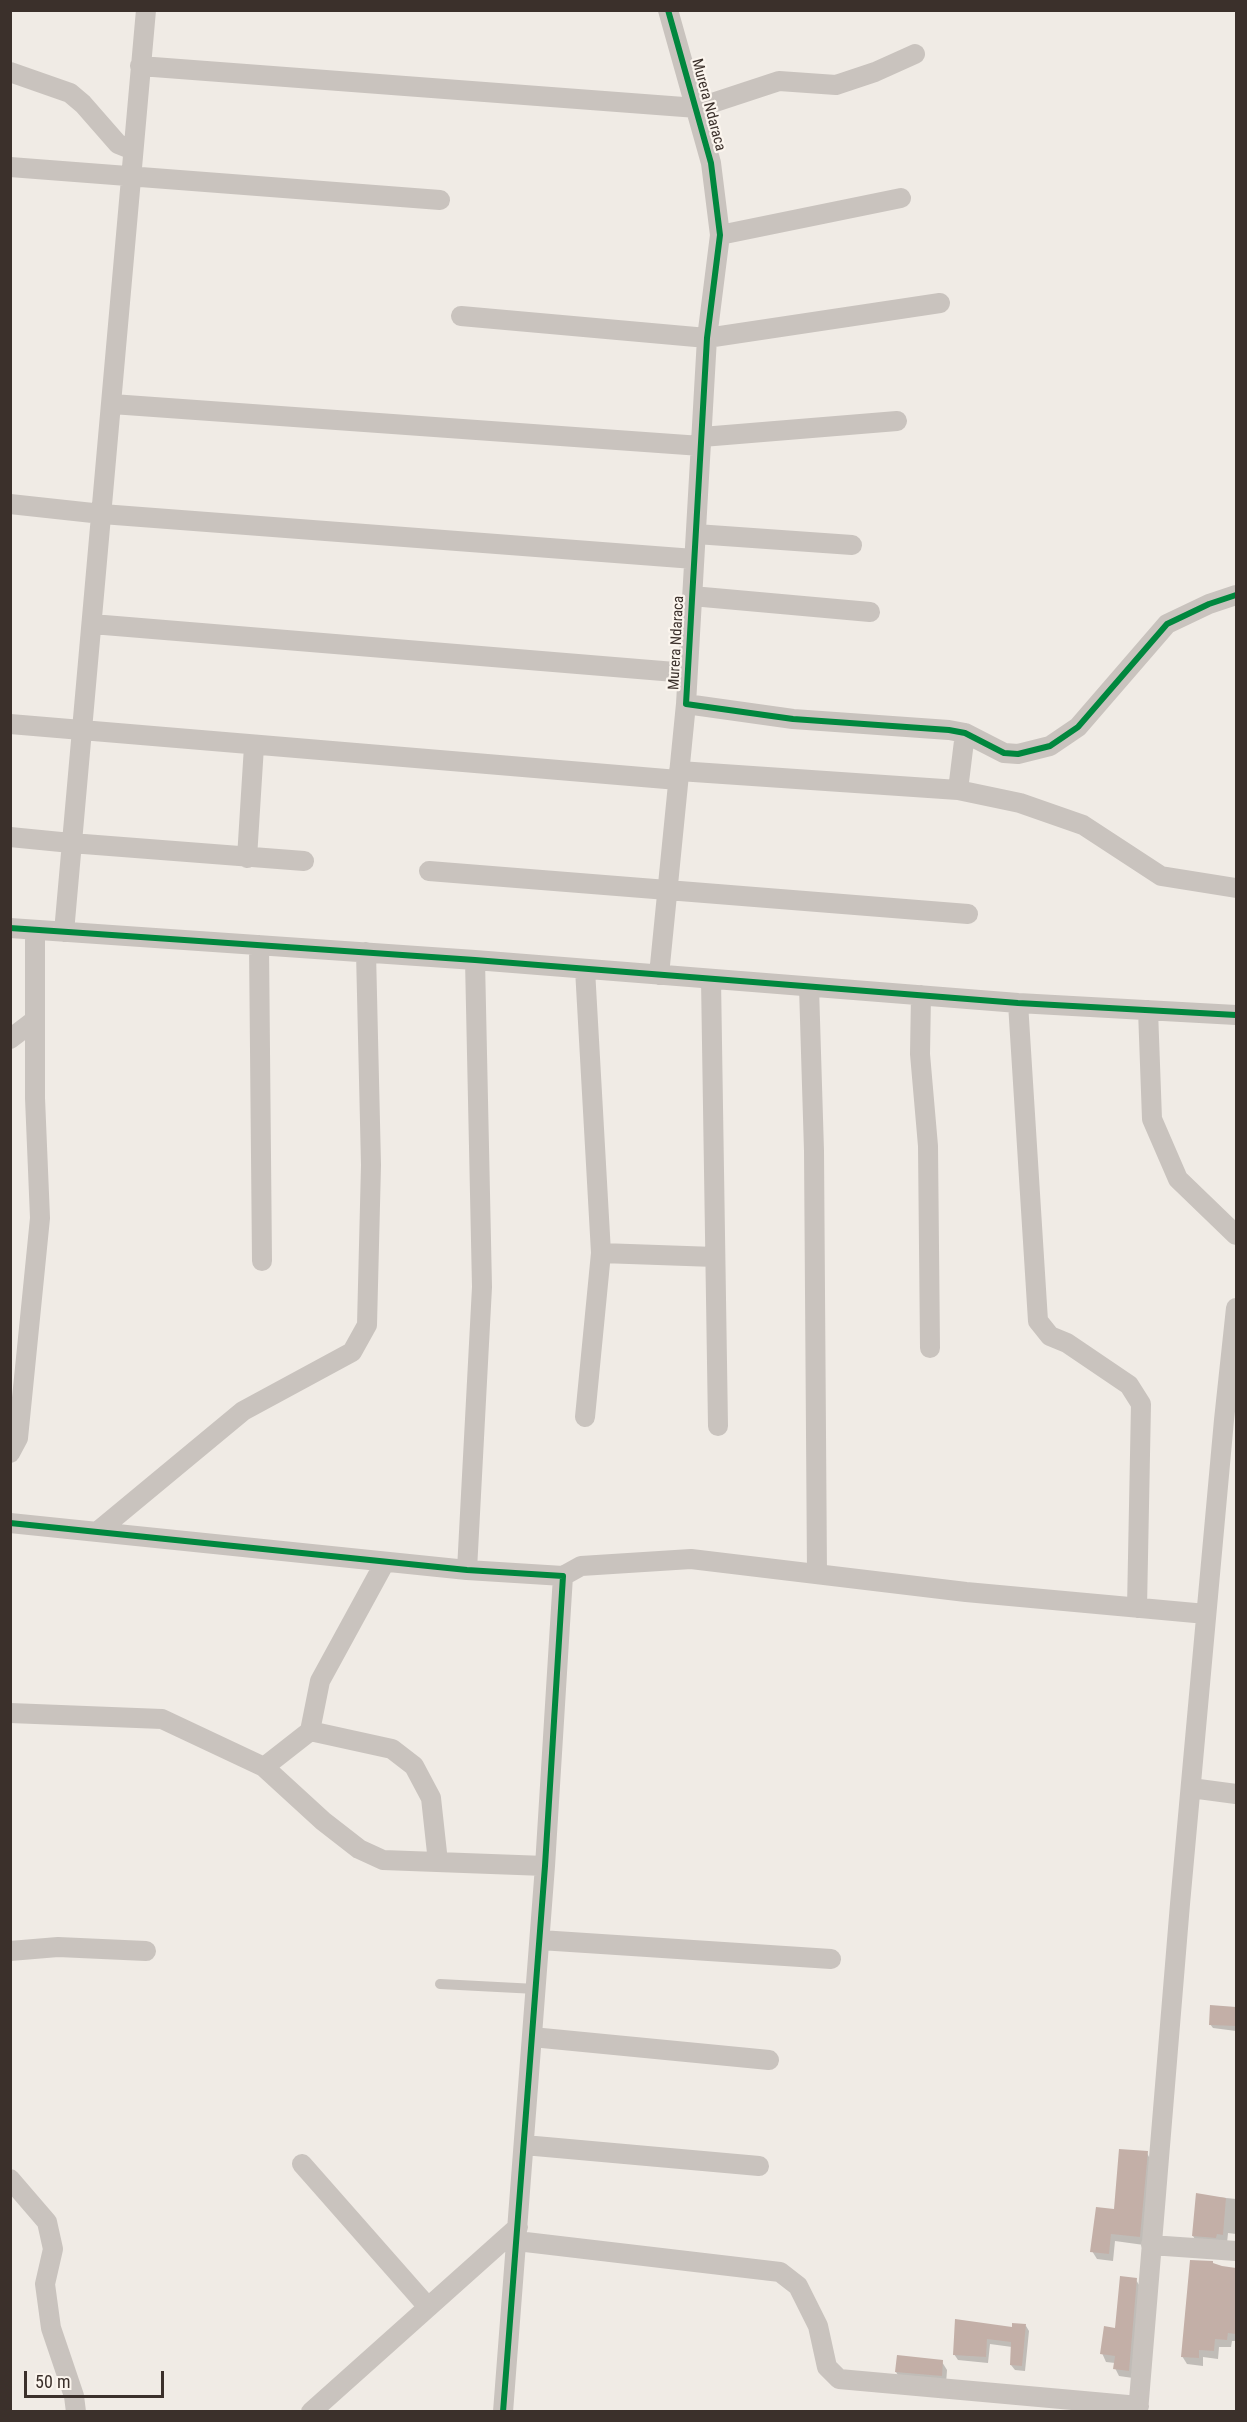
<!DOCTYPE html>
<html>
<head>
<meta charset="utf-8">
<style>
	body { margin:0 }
	#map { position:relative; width:1247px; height:2422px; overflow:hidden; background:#f0ebe5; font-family:"Roboto Condensed",sans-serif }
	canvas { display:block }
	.frame { position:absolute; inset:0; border:12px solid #3b302b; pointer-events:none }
	.scale { position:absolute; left:24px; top:2371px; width:140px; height:27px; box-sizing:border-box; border:3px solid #3b302b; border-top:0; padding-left:8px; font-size:18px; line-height:21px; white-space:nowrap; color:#3b302b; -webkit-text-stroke:4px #fbf5ee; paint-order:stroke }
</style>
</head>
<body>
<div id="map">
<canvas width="1247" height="2422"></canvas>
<div class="frame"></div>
<div class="scale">50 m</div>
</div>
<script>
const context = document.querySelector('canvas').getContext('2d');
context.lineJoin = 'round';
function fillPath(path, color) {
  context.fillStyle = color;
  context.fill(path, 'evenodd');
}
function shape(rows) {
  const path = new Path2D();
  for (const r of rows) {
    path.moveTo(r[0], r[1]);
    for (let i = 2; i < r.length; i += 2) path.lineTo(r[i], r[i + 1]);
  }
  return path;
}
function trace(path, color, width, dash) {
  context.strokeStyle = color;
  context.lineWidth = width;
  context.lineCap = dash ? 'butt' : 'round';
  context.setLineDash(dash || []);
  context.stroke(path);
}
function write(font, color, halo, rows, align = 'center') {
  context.font = font + ' "Roboto Condensed",sans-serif';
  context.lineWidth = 4.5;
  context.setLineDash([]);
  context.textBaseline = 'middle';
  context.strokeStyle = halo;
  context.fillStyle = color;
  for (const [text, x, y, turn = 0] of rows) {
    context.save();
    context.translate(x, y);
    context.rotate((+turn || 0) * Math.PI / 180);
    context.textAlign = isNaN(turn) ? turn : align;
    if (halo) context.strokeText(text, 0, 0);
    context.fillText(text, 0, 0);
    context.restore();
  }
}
const shadow = shape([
	[1211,2007,1236,2009,1236,2031,1213,2028,1210,2024],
	[1147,2153,1151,2161,1144,2245,1115,2241,1113,2261,1097,2259,1092,2251],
	[1197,2195,1236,2199,1236,2234,1228,2233,1227,2243,1198,2244,1193,2236],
	[1221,2267,1236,2269,1236,2341,1232,2341,1231,2347,1219,2347,1218,2359,1203,2357,1203,2366,1187,2364,1182,2356],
	[1136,2280,1141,2288,1133,2378,1119,2376,1115,2368,1115,2363,1106,2362,1102,2353,1116,2329],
	[956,2321,1014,2328,1026,2326,1029,2331,1025,2371,1015,2370,1011,2365,1012,2347,990,2344,988,2363,958,2360,954,2354],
	[942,2362,947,2370,946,2384,901,2380,896,2372]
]);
const building = shape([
	[1210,2005,1236,2007,1236,2026,1209,2025],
	[1119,2149,1148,2151,1140,2237,1111,2234,1109,2254,1090,2252,1096,2207,1114,2209],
	[1196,2193,1226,2198,1223,2235,1217,2234,1216,2238,1192,2236],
	[1190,2260,1213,2261,1213,2263,1222,2266,1236,2268,1235,2334,1228,2333,1227,2340,1215,2339,1214,2351,1199,2350,1199,2358,1181,2357],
	[1120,2276,1137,2278,1129,2371,1113,2369,1115,2356,1100,2354,1104,2326,1115,2328],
	[955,2319,1012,2327,1012,2323,1026,2324,1022,2366,1010,2365,1011,2342,987,2339,986,2357,953,2355],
	[897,2355,943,2360,942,2376,895,2372]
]);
const service = shape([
	[440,1984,536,1989]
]);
const minor = shape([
	[668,10,711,163,720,235,707,338,686,704,793,719,949,730,965,733,1004,753,1018,754,1050,746,1078,727,1167,624,1209,604,1236,595],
	[140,66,697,108,779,81,836,85,875,72,915,54],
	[10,72,70,93,83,104,118,144,133,150],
	[10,167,440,200],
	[720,235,901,198],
	[461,316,707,338,940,303],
	[112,404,701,446],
	[702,437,897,421],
	[10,504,102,514,694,559],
	[696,534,852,545],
	[692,596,870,612],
	[92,624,687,673],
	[10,724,678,780],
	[679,771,958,790,965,733],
	[958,790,1020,803,1083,825,1161,876,1236,888],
	[10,837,71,843,304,861],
	[247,858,254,746],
	[429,871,968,914],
	[10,928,475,960,1018,1003,1236,1015],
	[64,932,146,10],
	[259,945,262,1261],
	[585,969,601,1253,585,1417],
	[659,975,686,704],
	[711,979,718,1426],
	[809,987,814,1151,817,1574],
	[921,995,920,1054,928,1146,930,1348],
	[1018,1003,1038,1321,1050,1336,1067,1343,1129,1385,1141,1404,1137,1608],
	[1148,1010,1152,1119,1178,1179,1236,1235],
	[10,1039,35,1020],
	[601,1253,715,1257],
	[10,1453,18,1438,40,1218,35,1098,35,930],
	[10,1523,467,1570,563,1576,545,1866,503,2412],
	[97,1532,243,1411,352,1352,367,1325,371,1165,366,952],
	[467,1570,482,1287,475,960],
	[563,1576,581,1566,691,1559,966,1592,1206,1614],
	[10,1713,162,1719,264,1767,323,1821,359,1849,383,1860,545,1866],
	[310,1731,392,1749,414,1766,431,1798,438,1862],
	[264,1767,310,1731,320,1681,385,1562],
	[1191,1788,1236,1794],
	[540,1940,831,1959],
	[10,1951,58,1947,146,1951],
	[532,2037,769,2060],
	[524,2145,759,2166],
	[302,2164,428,2307],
	[10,2179,47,2222,53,2249,45,2284,51,2328,74,2396,76,2412],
	[517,2241,780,2272,798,2286,818,2326,827,2367,839,2379,1139,2406],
	[1151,2245,1236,2251],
	[311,2412,518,2227],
	[1138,2412,1180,1904,1224,1420,1236,1308]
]);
const cycleway = shape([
	[668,10,711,163,720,235,707,338,686,704,793,719,949,730,965,733,1004,753,1018,754,1050,746,1078,727,1167,624,1209,604,1236,595],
	[10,928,475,960,1018,1003,1236,1015],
	[10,1523,467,1570,563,1576,545,1866,503,2412]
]);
const streetNames = [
	["Murera Ndaraca",708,105,75],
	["Murera Ndaraca",677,643,-87]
];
fillPath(shadow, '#0003');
fillPath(building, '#c3afa7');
trace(service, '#c9c3be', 10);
trace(minor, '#c9c3be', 20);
trace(cycleway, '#00873e', 6);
write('15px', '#3b302b', '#fbf5ee', streetNames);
</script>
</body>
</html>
